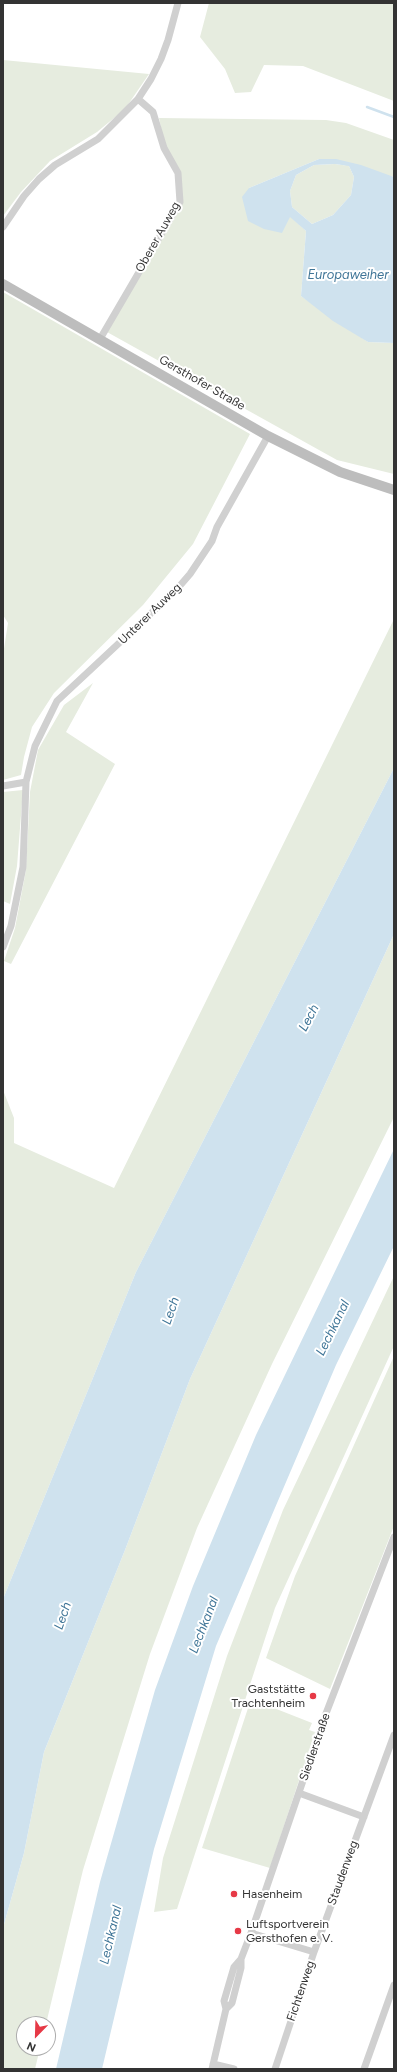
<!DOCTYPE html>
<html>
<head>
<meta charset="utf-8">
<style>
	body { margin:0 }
	#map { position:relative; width:397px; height:2072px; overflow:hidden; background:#fff; font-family:Figtree,sans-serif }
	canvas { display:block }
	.frame { position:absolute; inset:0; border:4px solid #333; pointer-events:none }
	.north { position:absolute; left:16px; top:2016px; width:40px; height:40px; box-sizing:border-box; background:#fff; border:1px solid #adadad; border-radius:50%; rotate:203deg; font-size:11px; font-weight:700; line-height:16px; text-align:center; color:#333 }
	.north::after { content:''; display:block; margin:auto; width:14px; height:18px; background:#e63946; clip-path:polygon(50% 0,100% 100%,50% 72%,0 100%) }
</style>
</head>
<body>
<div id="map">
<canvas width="397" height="2072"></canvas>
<div class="frame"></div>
<div class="north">N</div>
</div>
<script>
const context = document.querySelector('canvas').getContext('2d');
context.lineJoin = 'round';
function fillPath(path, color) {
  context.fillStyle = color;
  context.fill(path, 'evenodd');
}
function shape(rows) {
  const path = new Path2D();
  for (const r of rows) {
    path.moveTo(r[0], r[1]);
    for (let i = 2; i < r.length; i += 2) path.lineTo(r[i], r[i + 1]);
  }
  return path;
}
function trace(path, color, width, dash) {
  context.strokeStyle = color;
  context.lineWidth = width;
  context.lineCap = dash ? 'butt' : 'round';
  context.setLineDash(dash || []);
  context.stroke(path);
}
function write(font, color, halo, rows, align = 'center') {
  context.font = font + ' Figtree,sans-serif';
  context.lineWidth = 4;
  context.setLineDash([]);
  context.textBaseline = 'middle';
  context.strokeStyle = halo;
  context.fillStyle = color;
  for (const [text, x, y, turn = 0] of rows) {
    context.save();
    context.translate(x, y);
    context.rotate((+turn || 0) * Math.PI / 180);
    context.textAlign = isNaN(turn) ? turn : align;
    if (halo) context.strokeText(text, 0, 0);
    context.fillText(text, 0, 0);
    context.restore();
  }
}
const green = shape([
	[209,3,394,3,394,101,303,66,264,65,251,92,235,93,225,69,200,37],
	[3,60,149,74,125,109,97,132,50,161,21,192,3,216],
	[159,118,326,120,346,123,394,140,394,177,319,159,249,188,290,216,306,231,301,296,368,342,394,343,394,474,337,460,107,332,181,203,182,184,165,147],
	[335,164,349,166,354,177,351,195,333,215,312,224,292,207,290,191,296,175,314,165],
	[3,292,250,434,193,544,143,605,54,693,32,727,24,757,21,775,3,780,3,655,8,623,3,615],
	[394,619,394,768,136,1272,3,1599,3,1090,14,1118,14,1143,114,1188],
	[93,683,66,732,115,764,11,964,4,961,15,928,26,870,30,792,38,750,64,705],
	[23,790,17,866,10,904,3,901,3,792],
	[394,934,394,1117,272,1364,197,1528,150,1654,83,1870,46,2024,24,2024,24,2048,40,2048,35,2069,3,2069,3,1928,24,1853,44,1752,125,1550,190,1379],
	[394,1276,394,1346,275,1608,177,1909,154,1912,163,1858,227,1656,283,1510],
	[394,1356,394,1526,330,1689,266,1658,295,1576],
	[251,1699,312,1723,309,1730,315,1732,270,1868,202,1848]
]);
const water = shape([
	[319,159,336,159,361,165,394,177,394,343,368,342,333,321,301,296,306,231,290,217,282,233,264,229,248,221,242,197,249,188],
	[335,164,349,166,354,177,351,195,333,215,312,224,292,207,290,191,296,175,314,165],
	[394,768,394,934,190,1379,125,1550,44,1752,24,1853,3,1928,3,1599,136,1272],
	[394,1149,394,1246,336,1365,216,1646,154,1849,102,2069,56,2069,100,1882,155,1690,193,1586,256,1435]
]);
const stream = shape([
	[367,107,394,117]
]);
const street = shape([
	[3,227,24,196,39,179,55,165,98,139,138,99,151,79,161,59,168,40,178,3],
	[100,339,180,202,178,173,164,148,153,112,138,99],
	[3,786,26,782],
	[3,947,11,926,23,867,26,782,35,746,57,701,177,589,190,574,212,541,217,527,268,436],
	[299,1793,364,1817],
	[251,1933,314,1952],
	[226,2009,232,2003,241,1968,241,1959],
	[213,2064,234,2069],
	[212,2069,226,2009,224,2001,234,1967,241,1959,251,1933,325,1716,394,1537],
	[275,2069,314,1952,394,1735],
	[364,2069,394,1985]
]);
const secondary = shape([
	[3,284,268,436,340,472,394,490]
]);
const markers = [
	[313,1696,4,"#e63946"],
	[234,1894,4,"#e63946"],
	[238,1931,4,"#e63946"]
];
const streetNames = [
	["Oberer Auweg",158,237,-61],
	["Gersthofer Straße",202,383,30],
	["Unterer Auweg",150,614,-44],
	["Siedlerstraße",315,1747,-71],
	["Staudenweg",343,1873,-70],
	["Fichtenweg",301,1991,-71]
];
const poiNames = [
	["Gaststätte",305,1689,"right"],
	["Trachtenheim",305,1703,"right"],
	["Hasenheim",242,1894],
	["Luftsportverein",246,1924],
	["Gersthofen e. V.",246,1938]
];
const waterNames = [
	["Europaweiher",348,275],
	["Lech",309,1018,-62],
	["Lech",171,1311,-71],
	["Lechkanal",333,1328,-64],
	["Lech",63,1616,-71],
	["Lechkanal",204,1625,-69],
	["Lechkanal",111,1935,-77]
];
fillPath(green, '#e6ecdf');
fillPath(water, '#cfe2ee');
trace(stream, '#cfe2ee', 2.5);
trace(street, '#d0d0d0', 7);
trace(secondary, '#bdbdbd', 10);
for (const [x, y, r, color] of markers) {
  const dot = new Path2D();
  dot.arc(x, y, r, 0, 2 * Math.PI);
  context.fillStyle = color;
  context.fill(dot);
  trace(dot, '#fff', 1.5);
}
write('12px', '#333', '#fff', streetNames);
write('12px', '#333', '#fff', poiNames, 'left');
write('italic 13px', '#3f7597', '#fff', waterNames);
</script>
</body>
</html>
